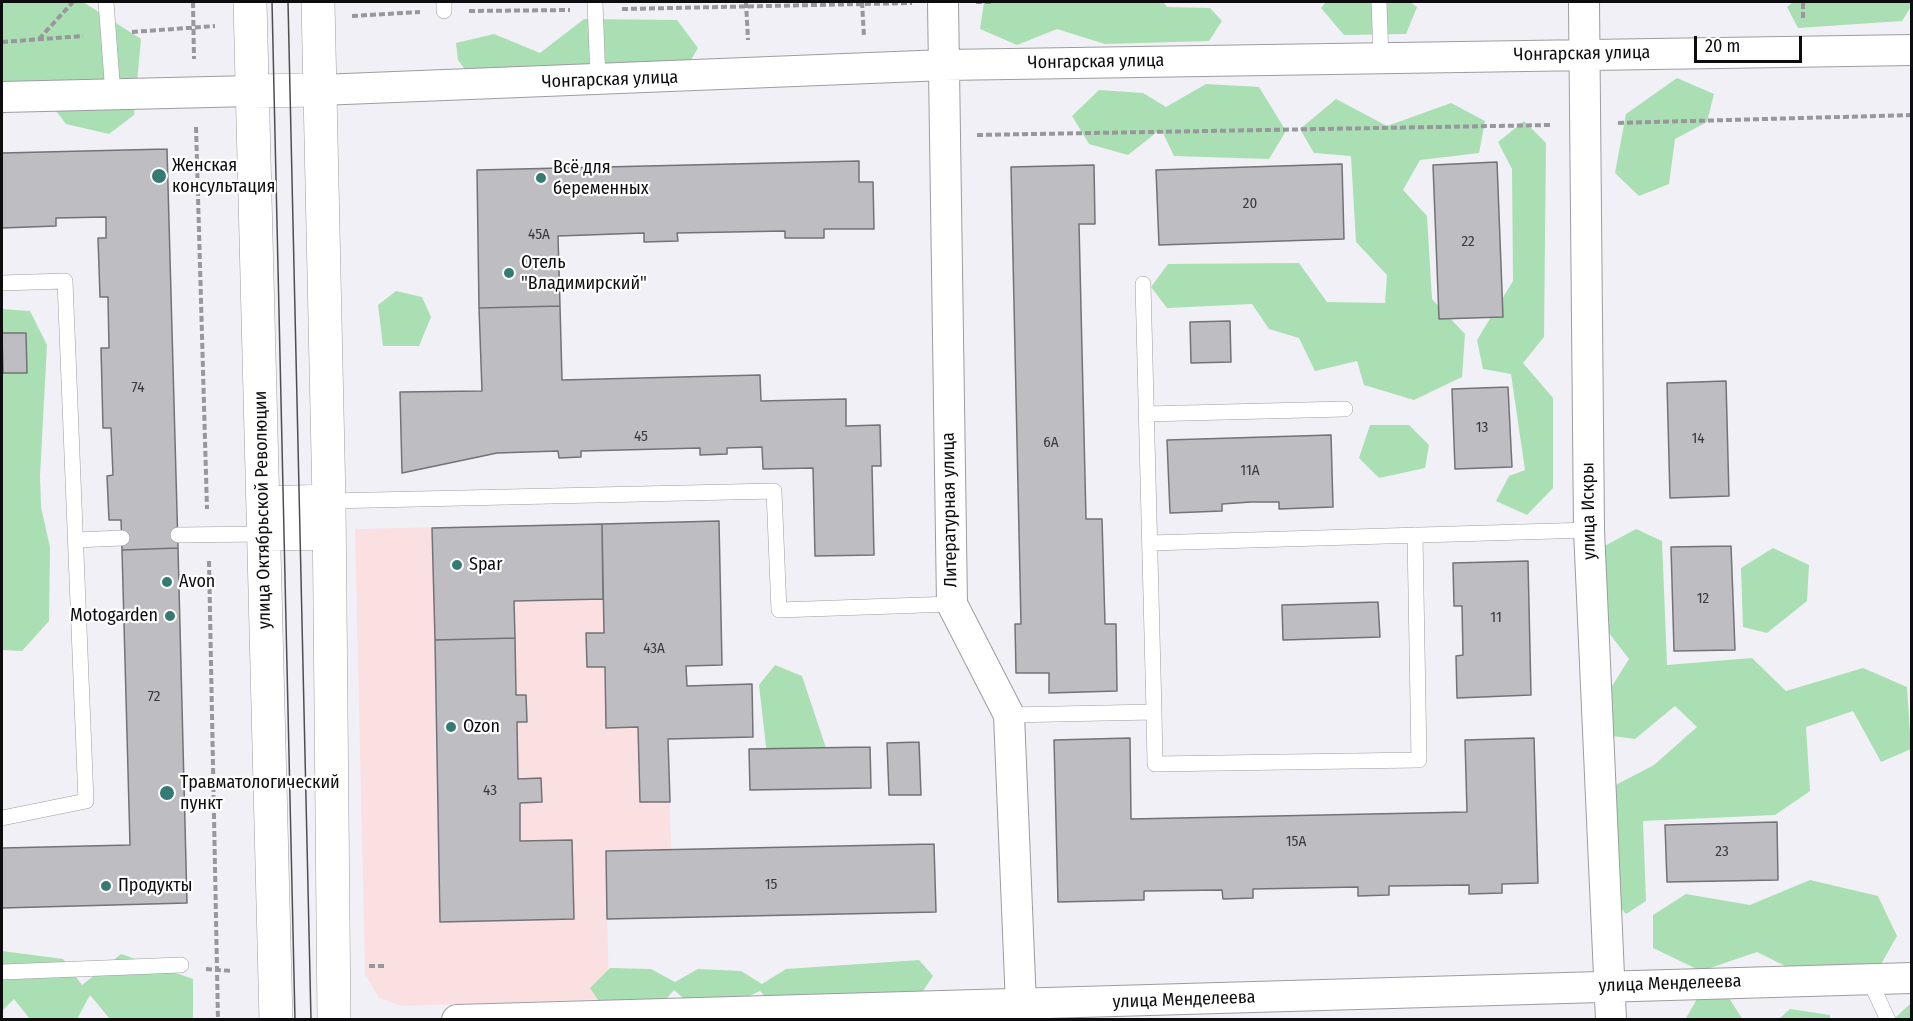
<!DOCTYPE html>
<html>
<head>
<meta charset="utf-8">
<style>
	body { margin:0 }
	#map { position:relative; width:1913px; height:1021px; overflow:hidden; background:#f1f0f6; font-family:"Fira Sans Condensed",sans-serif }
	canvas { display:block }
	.frame { position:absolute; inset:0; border:3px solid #0d0d0f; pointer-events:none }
	.scale { position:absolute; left:1694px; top:36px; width:108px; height:27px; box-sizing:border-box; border:3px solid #0d0d0f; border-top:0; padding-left:8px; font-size:18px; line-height:21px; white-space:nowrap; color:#0d0d0f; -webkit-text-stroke:4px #fefefe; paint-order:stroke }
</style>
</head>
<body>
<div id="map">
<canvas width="1913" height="1021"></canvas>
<div class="frame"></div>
<div class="scale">20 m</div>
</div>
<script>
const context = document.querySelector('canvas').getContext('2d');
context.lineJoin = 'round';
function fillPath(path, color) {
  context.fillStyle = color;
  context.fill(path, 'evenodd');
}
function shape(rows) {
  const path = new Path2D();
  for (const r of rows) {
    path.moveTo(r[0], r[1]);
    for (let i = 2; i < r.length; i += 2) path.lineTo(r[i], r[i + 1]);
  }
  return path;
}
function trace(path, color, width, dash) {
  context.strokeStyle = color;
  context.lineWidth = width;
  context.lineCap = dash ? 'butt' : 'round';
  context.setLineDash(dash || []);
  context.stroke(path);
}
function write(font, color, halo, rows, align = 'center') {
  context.font = font + ' "Fira Sans Condensed",sans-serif';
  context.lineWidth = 4.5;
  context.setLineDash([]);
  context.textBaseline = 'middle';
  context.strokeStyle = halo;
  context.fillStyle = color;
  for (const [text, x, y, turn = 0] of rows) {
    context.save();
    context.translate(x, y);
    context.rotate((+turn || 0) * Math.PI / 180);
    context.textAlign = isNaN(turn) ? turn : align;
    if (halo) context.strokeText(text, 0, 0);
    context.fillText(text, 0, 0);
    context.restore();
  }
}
const commercial = shape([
	[719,521,722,665,687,666,687,685,752,684,753,737,668,739,671,849,606,851,609,999,401,1006,379,998,365,974,355,529]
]);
const green = shape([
	[2,2,83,2,141,39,134,115,109,134,66,124,37,86,2,115],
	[984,2,1163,2,1167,7,1210,8,1222,21,1209,41,1105,44,1057,29,1017,45,980,29],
	[1326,2,1410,2,1417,7,1406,34,1344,35,1321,8],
	[1793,2,1909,2,1912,5,1902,21,1798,28,1787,7],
	[584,19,677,20,698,48,678,82,475,83,458,60,456,43,494,34,540,53],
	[1677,78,1714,94,1707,122,1675,139,1669,184,1639,196,1615,173,1626,114],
	[1206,84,1259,87,1286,131,1269,159,1174,156,1161,129,1128,155,1089,144,1072,116,1099,90,1143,93,1166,107],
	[1336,99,1387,126,1451,103,1485,121,1479,153,1420,160,1403,190,1427,216,1432,299,1465,334,1462,377,1414,400,1364,385,1357,361,1315,371,1299,338,1269,329,1252,304,1167,308,1151,287,1168,264,1299,263,1327,302,1385,303,1387,275,1356,242,1351,156,1314,153,1300,129],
	[1524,121,1546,143,1544,337,1523,363,1553,398,1553,488,1527,515,1496,501,1509,476,1525,470,1511,374,1483,369,1477,340,1513,281,1512,169,1498,142],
	[396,291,422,297,431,317,419,346,383,346,378,305],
	[2,309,30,311,47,345,40,476,41,507,50,547,49,621,22,651,2,650],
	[1370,425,1409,425,1429,445,1425,468,1379,478,1359,458],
	[1636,529,1662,541,1667,665,1752,658,1786,691,1863,668,1907,687,1911,749,1881,762,1853,711,1806,727,1810,791,1775,815,1643,821,1646,901,1626,914,1609,894,1608,789,1654,765,1697,727,1675,706,1635,739,1605,735,1604,699,1629,659,1602,624,1601,548],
	[1773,548,1809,565,1807,601,1767,633,1743,627,1741,568],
	[775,665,802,676,827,751,768,764,759,685],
	[1810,880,1878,896,1897,936,1880,966,1795,971,1757,952,1701,971,1653,948,1653,915,1686,894,1750,905],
	[2,951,63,959,82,985,121,954,193,979,193,1019,110,1019,90,995,77,1019,30,1019,14,999,2,1011],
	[919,960,933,976,921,994,769,1000,760,991,736,1002,690,1004,674,990,661,1005,603,1007,590,988,610,968,651,969,675,982,698,969,741,971,762,984,786,969],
	[1729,998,1743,1020,1685,1020,1697,999],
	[1911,1003,1911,1019,1894,1019],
	[1790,1009,1830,1015,1830,1019,1779,1019]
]);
const building = shape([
	[167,149,178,548,122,550,121,520,109,520,107,476,113,475,111,428,103,428,101,348,109,348,108,297,100,297,98,238,106,238,106,217,56,218,56,226,2,228,2,153,167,149],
	[859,161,859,182,873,182,874,229,824,229,824,238,785,238,785,231,677,233,678,241,644,242,644,233,558,236,560,306,479,308,477,170,859,161],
	[1497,162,1503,317,1439,319,1433,165,1497,162],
	[1342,164,1344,239,1159,245,1156,170,1342,164],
	[1094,165,1095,224,1079,224,1086,519,1102,519,1105,624,1116,624,1117,691,1049,693,1049,673,1016,673,1015,624,1021,624,1011,167,1094,165],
	[560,306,562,380,760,375,761,401,846,399,846,426,880,425,881,466,872,466,874,555,815,556,813,468,763,469,762,447,727,448,727,454,700,455,700,448,581,451,581,457,559,458,558,451,497,453,402,473,400,392,482,391,479,308,560,306],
	[1230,321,1231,362,1191,363,1190,322,1230,321],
	[2,333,26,333,27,373,3,373,2,333],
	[1726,381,1729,496,1670,498,1667,383,1726,381],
	[1508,387,1512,467,1455,469,1452,389,1508,387],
	[1331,435,1333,507,1279,509,1279,502,1251,502,1222,504,1222,511,1170,513,1167,440,1331,435],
	[719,521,722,665,686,666,687,686,752,684,753,737,668,739,670,802,640,802,638,727,606,728,605,667,587,667,586,633,604,633,602,524,719,521],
	[602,524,603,599,514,601,515,638,435,640,432,528,602,524],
	[1731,546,1735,650,1674,651,1671,547,1731,546],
	[178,548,187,903,2,908,2,848,130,845,122,550,178,548],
	[1528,561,1531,695,1457,698,1456,656,1463,655,1462,606,1454,606,1453,563,1528,561],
	[1378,602,1380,637,1283,640,1282,605,1378,602],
	[515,638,516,695,526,695,527,722,517,722,518,779,541,778,542,802,520,803,520,841,572,840,574,919,440,922,435,640,515,638],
	[1130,738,1131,819,1467,812,1465,740,1534,738,1538,883,1502,884,1502,893,1469,894,1469,885,1389,886,1389,895,1358,896,1358,887,1253,889,1253,898,1223,899,1222,890,1144,891,1144,900,1058,902,1054,740,1130,738],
	[919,742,921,795,889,795,887,743,919,742],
	[870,747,871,788,750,790,749,749,870,747],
	[1777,822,1778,880,1667,882,1665,825,1777,822],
	[934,844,936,912,607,919,606,851,934,844]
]);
const path = shape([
	[193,2,194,59],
	[746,2,748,40],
	[862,2,864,37],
	[976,2,994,2],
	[622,9,912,3],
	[469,11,570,10],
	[352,16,420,12],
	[1803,18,1803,2],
	[132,32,215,26],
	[39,39,73,2],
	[2,42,83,36],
	[1618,123,1912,115],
	[196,127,207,509],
	[977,135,1551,125],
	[209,561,218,1020],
	[369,966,387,966],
	[206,969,232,971]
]);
const service = shape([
	[106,2,113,94],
	[444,2,444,11],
	[595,2,598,80],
	[1379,2,1381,57],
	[2,283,65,281,86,801,2,818],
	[1146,414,1345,409],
	[329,501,774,491,779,610,952,604],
	[178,535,264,534],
	[75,540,122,538],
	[1150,543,1589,530],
	[1154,712,1155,764,1419,760,1415,535],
	[1009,715,1154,712,1143,284],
	[2,972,181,965],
	[1869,979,1888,1020]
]);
const minor = shape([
	[943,2,952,604,1009,715,1021,1005],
	[1584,2,1589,530,1611,1020],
	[320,90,945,65,1912,50],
	[2,97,252,91],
	[457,1020,1912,978]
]);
const secondary = shape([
	[250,2,276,1020],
	[318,2,329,501,334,1020],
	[252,91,320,90],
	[263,503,329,501],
	[264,534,329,533]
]);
const tram = shape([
	[272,2,295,1020],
	[288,2,311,1020]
]);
const markers = [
	[159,176,8,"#357b73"],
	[541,178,6,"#357b73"],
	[509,273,6,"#357b73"],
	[457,565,6,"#357b73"],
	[167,582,6,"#357b73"],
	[170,616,6,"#357b73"],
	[451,727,6,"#357b73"],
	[167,793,8,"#357b73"],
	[106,886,6,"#357b73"]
];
const numberNames = [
	["20",1250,204],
	["45А",539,235],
	["22",1468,242],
	["74",138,388],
	["13",1482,428],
	["45",641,437],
	["14",1698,439],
	["6А",1051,443],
	["11А",1250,471],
	["12",1703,599],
	["11",1496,618],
	["43А",654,649],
	["72",154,697],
	["43",490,791],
	["15А",1296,842],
	["23",1722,852],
	["15",771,885]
];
const streetNames = [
	["Чонгарская улица",1582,54,-1],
	["Чонгарская улица",1096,62,-1],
	["Чонгарская улица",610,80,-2],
	["улица Октябрьской Революции",263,510,-91],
	["Литературная улица",950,510,-91],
	["улица Искры",1589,511,-91],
	["улица Менделеева",1670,984,-2],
	["улица Менделеева",1184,1000,-2]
];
const poiNames = [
	["Женская",172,166],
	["консультация",172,187],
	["Всё для",553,168],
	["беременных",553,189],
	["Отель",521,263],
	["\"Владимирский\"",521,284],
	["Spar",469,565],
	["Avon",179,582],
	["Motogarden",158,616,"right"],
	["Ozon",463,727],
	["Травматологический",180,783],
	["пункт",180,804],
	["Продукты",118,886]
];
fillPath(commercial, '#fbe0e1');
fillPath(green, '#aadfb3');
fillPath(building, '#bebdc2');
trace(building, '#737277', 1.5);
trace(service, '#9d9ca1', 16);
trace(minor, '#9d9ca1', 32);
trace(secondary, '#9d9ca1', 34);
trace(path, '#98979c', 4, [6, 3]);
trace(service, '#fff', 15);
trace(minor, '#fff', 30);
trace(secondary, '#fff', 33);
trace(tram, '#4e4d51', 1.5);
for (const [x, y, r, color] of markers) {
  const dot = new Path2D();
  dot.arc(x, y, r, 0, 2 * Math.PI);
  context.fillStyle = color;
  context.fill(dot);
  trace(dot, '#fefefe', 2);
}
write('15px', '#39393c', null, numberNames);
write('18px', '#0d0d0f', '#fefefe', streetNames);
write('18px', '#0d0d0f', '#fefefe', poiNames, 'left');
</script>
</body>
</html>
